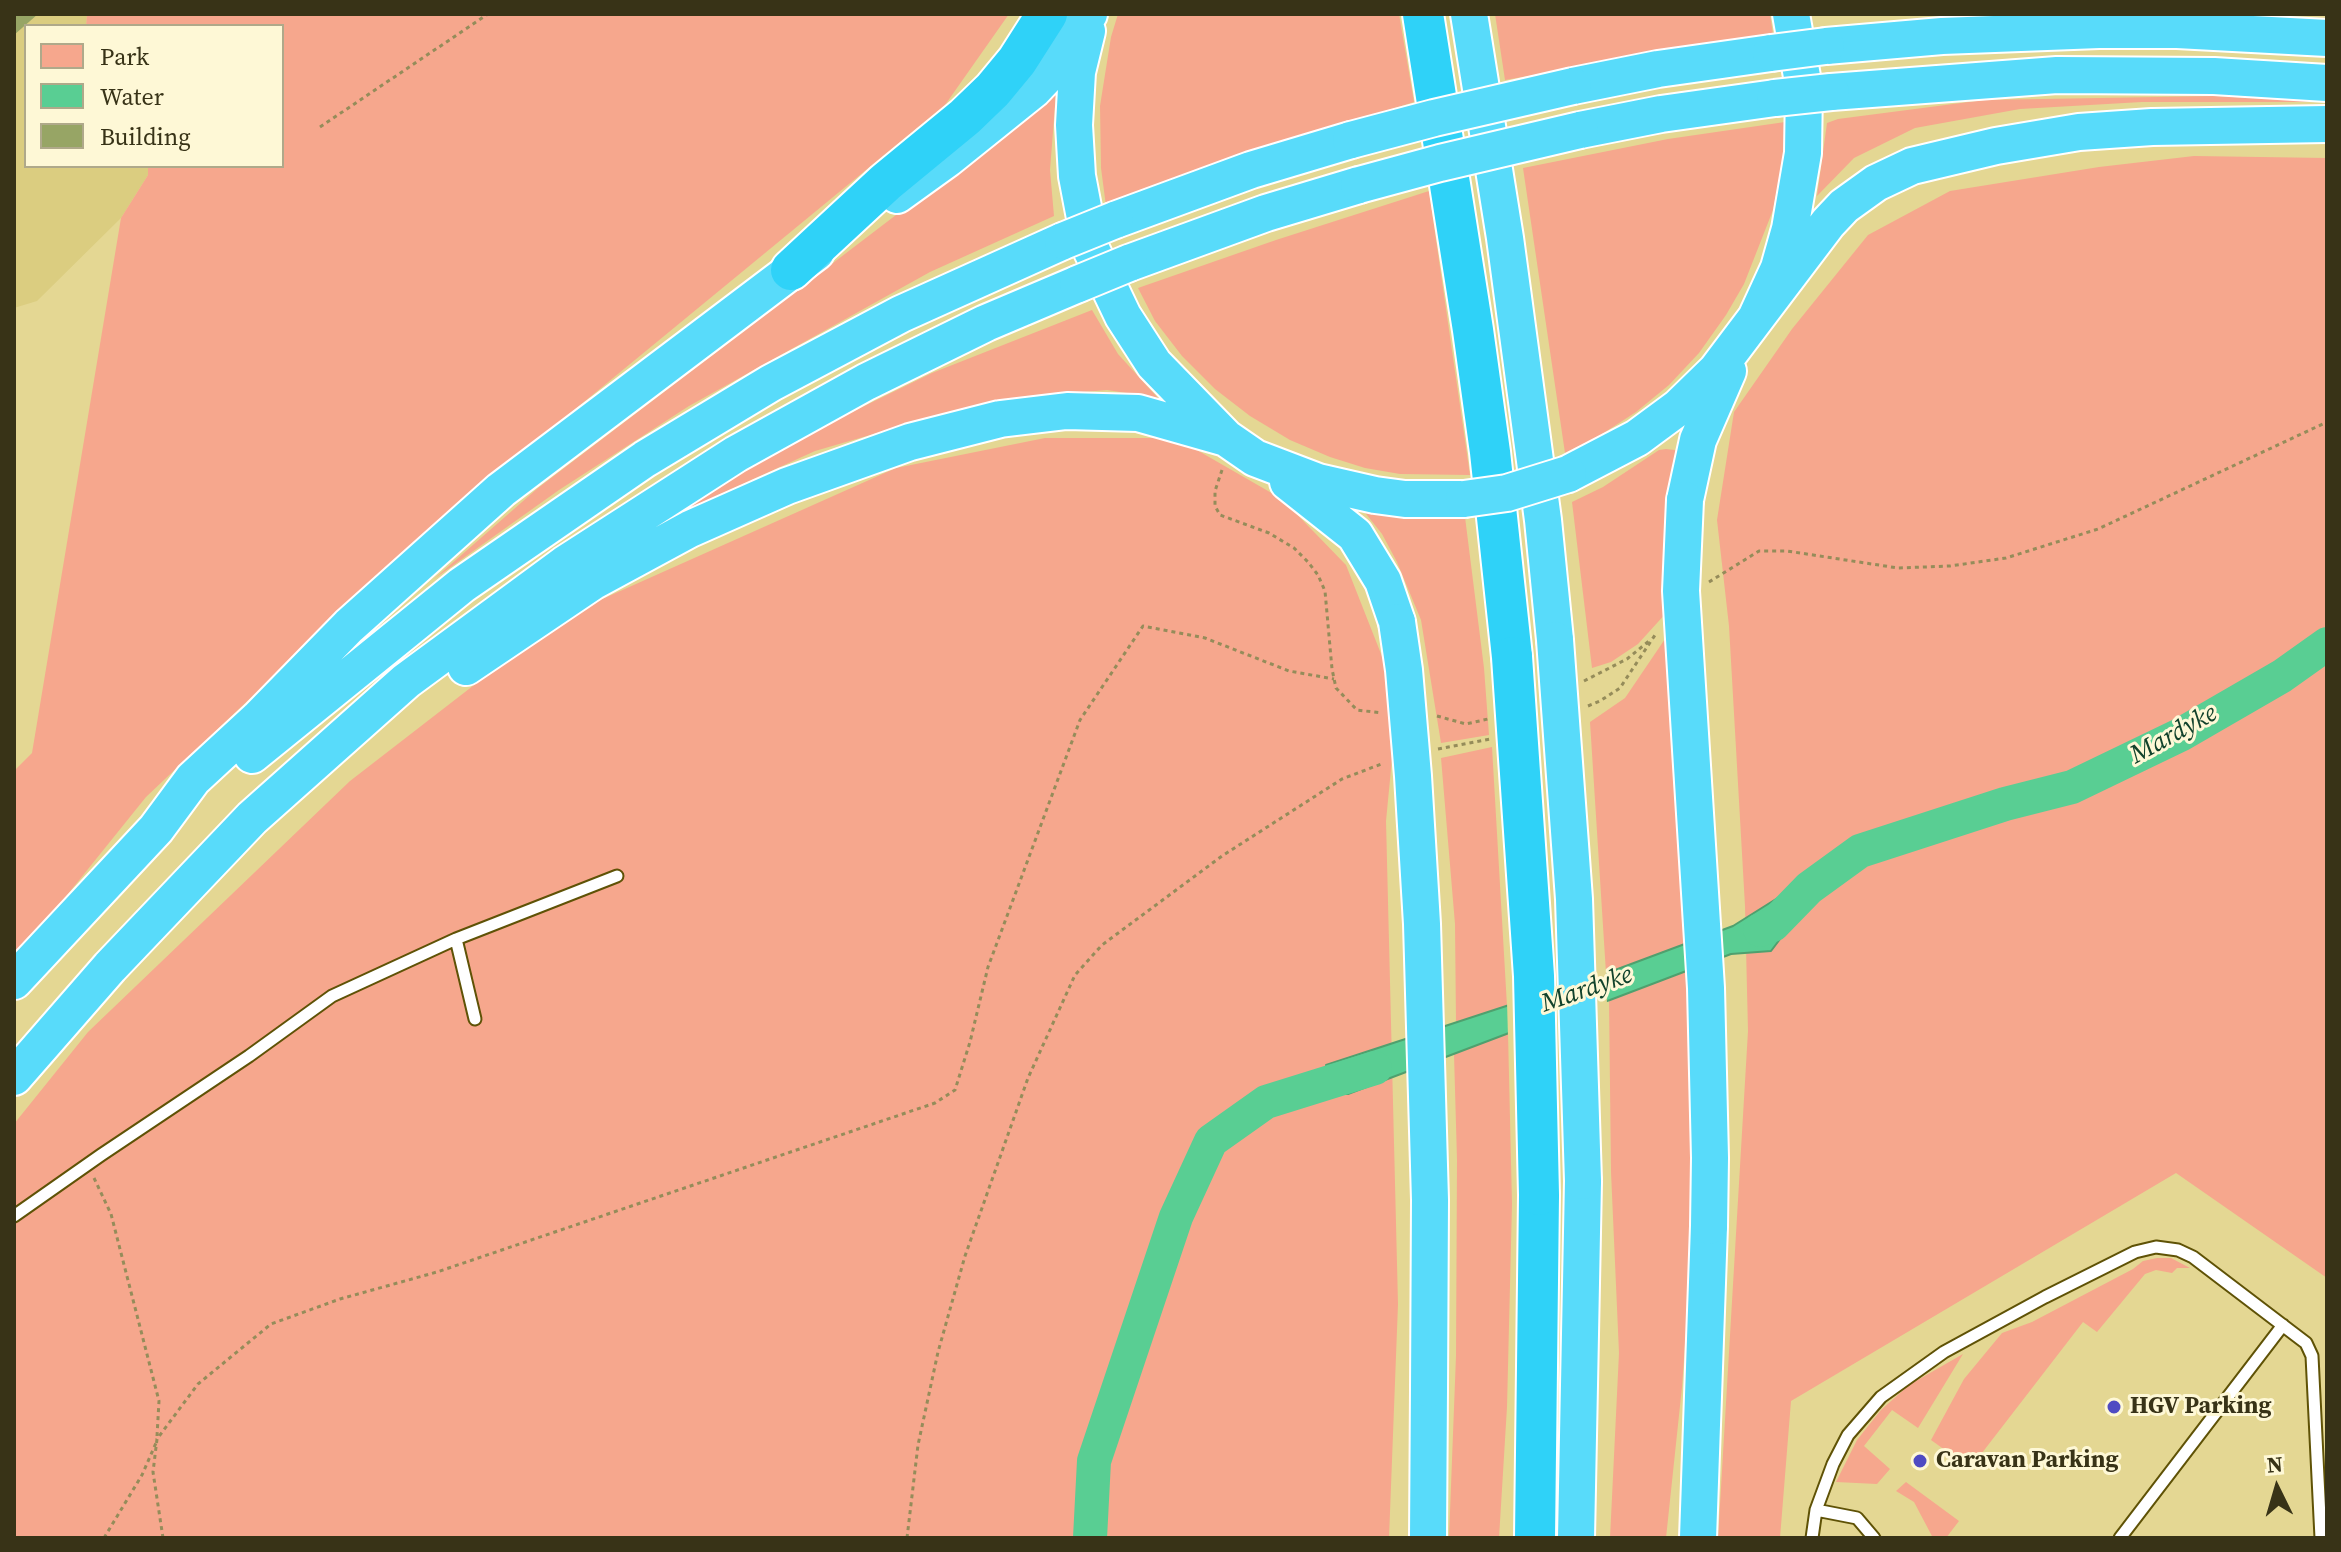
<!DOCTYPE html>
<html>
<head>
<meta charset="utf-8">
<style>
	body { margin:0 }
	#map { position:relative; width:2341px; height:1552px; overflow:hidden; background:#e4d793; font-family:"Source Serif 4",serif }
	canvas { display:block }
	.frame { position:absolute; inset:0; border:16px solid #383317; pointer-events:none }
	.legend { position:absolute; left:24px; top:24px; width:260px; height:144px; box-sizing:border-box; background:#fef8d6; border:2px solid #afa98a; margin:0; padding:10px 14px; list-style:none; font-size:24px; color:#383317 }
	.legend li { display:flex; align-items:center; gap:16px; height:40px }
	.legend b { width:40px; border:2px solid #afa98a }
	.north { position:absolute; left:2237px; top:1448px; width:80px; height:80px; -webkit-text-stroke:6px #fef8d6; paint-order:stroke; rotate:355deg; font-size:22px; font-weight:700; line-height:32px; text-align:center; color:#383317 }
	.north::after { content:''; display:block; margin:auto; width:28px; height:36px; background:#383317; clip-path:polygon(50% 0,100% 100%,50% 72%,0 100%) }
</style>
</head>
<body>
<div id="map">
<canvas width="2341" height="1552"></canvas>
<div class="frame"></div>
<ul class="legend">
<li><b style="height:22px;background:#f6a78d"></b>Park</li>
<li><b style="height:22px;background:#59ce93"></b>Water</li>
<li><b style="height:22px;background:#97a565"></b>Building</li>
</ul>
<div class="north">N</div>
</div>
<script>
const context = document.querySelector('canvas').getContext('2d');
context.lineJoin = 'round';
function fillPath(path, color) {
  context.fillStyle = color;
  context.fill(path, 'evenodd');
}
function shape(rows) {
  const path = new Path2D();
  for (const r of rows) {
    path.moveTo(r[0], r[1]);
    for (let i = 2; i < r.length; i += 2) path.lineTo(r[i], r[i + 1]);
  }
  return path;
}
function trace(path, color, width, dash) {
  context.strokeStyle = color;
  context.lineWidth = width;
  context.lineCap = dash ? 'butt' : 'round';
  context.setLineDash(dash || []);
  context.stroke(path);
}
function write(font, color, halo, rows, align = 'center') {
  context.font = font + ' "Source Serif 4",serif';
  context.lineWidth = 6;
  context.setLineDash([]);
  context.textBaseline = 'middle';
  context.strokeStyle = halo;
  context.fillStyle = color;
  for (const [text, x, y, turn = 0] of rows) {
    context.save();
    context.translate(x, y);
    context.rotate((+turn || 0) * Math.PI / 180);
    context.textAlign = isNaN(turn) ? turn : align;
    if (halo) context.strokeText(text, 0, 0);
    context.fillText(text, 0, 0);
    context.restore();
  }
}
const built = shape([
	[14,14,87,14,86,26,26,26,26,166,148,166,148,175,121,218,37,301,14,308]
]);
const green = shape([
	[87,14,1009,14,945,105,427,531,146,797,14,961,14,771,32,753,121,218,148,175,148,166,282,166,282,26,86,26],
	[1118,14,1399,14,1414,102,1248,154,1106,206,1101,168,1100,106,1111,37],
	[1495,14,1770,14,1773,34,1505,80],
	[1056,93,1050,170,1054,216,930,272,689,406,559,490,434,579,538,488],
	[2215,96,2325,102,2142,102,2020,109,1915,128,1854,158,1817,196,1827,123,1838,119,1984,100],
	[1785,122,1784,154,1773,210,1744,284,1726,315,1699,353,1669,385,1636,412,1599,436,1565,453,1523,168,1668,139],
	[2194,156,2327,158,2327,1278,2176,1173,1791,1401,1780,1538,1718,1538,1748,1031,1745,906,1729,626,1717,520,1734,412,1792,329,1868,235,1950,191,2099,167],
	[1429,191,1470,475,1400,474,1365,468,1330,457,1290,440,1250,416,1215,389,1182,356,1155,321,1138,288,1276,240],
	[1092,310,1118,354,1158,398,1107,390,1037,396,915,422,815,451,723,493,604,557,694,500,811,432,932,373],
	[1045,438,1176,438,1282,499,1346,565,1398,697,1386,821,1398,1304,1389,1538,14,1538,14,1124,88,1032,350,781,562,617,896,468],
	[1666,449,1675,450,1680,458,1677,601,1638,644,1611,662,1592,668,1572,502,1603,487,1659,450],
	[1363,510,1413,517,1465,517,1484,668,1489,735,1441,743,1421,620,1397,562,1382,534],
	[1667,636,1687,943,1606,973,1590,722,1625,698],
	[1492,747,1507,1006,1456,1022,1455,924,1441,758],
	[1685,972,1690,1003,1692,1078,1693,1231,1682,1387,1666,1538,1610,1538,1619,1353,1611,1172,1609,1000],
	[1508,1033,1512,1204,1507,1407,1499,1538,1449,1538,1456,1356,1457,1160,1454,1054],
	[2157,1258,2171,1258,2190,1268,2177,1268,2172,1273,2156,1270,2145,1274,2097,1332,2083,1322,1975,1462,1963,1463,1931,1440,1964,1379,2002,1333,2032,1322,2133,1269,2143,1261],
	[1963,1354,1918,1428,1892,1410,1864,1446,1890,1469,1877,1484,1836,1482,1857,1440,1881,1410,1909,1385],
	[1906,1482,1959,1521,1946,1538,1933,1538,1914,1502,1896,1491]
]);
const water = shape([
	[1792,889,1799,914,1771,951,1731,954,1610,1000,1509,1033,1348,1094,1333,1094,1326,1065,1607,973,1733,926,1792,889]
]);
const pier = shape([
	[1606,969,1607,1005,1508,1037,1507,1002]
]);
const river = shape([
	[1760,930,1773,925,1809,888,1860,851,2005,804,2072,787,2180,735,2282,676,2327,644],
	[1090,1538,1094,1461,1176,1217,1211,1141,1266,1102,1375,1068]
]);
const building = shape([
	[14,14,38,14,14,35]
]);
const path = shape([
	[320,127,488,14],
	[1222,470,1215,491,1215,506,1220,515,1269,533,1294,548,1308,562,1318,575,1325,591,1332,669,1336,688,1357,710,1382,713],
	[1709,582,1759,551,1787,551,1898,568,1950,566,2006,558,2098,529,2327,422],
	[1584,681,1627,659,1649,641],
	[1588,706,1600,701,1620,688,1655,635],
	[1437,716,1466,724,1488,719],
	[1438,749,1490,739],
	[94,1178,111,1214,159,1401,157,1436],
	[104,1538,142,1475,156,1443],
	[163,1538,153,1472,157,1439,198,1384,271,1324,340,1299,437,1272,935,1103,955,1090,970,1042,988,967,1080,720,1143,626,1205,638,1289,671,1334,679],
	[907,1538,918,1445,938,1352,965,1256,1028,1078,1075,975,1102,945,1222,856,1342,779,1384,763]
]);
const service = shape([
	[456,939,475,1019],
	[14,1216,101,1155,249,1056,332,996,456,939,617,876],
	[1816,1510,1857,1518,1874,1538],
	[1812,1538,1816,1510,1833,1464,1848,1435,1881,1397,1944,1352,2045,1297,2135,1252,2156,1247,2178,1250,2193,1257,2306,1343,2312,1356,2321,1538],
	[2120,1538,2283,1325]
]);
const trunk = shape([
	[1469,14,1505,238,1543,520,1555,640],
	[1087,31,1077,72,1074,125,1077,176,1091,249,1123,316,1154,364,1226,438,1255,458,1318,482,1375,495,1405,499,1464,499],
	[1826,46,1942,36,2099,30,2177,30,2327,38],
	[1573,86,1658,69,1771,53],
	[1831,92,2057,75,2214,76,2327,83],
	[1580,130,1661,114,1775,98],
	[897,195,947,159,1033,90,1053,69,1089,14],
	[1115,220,1251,170,1351,140],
	[1129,263,1266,213,1359,185],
	[1756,318,1828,223,1844,206,1876,183,1912,166,1996,146,2079,132,2152,127,2327,124],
	[1568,474,1637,438,1679,407,1716,371,1756,318,1779,268,1790,229,1803,153,1804,88,1791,14],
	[1288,482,1355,535,1383,581,1397,622],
	[1685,500,1698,440,1728,371],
	[466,667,592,582,690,529,787,486,910,442,1000,419,1067,411,1138,413,1226,438],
	[252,755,462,585,645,459,771,383,901,314,1063,241],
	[14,981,156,829,193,779,258,719,349,626,501,490,816,252],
	[14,1077,110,967,252,818,406,681,565,564,736,454,866,382,986,323,1078,284],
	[1428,1538,1429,1389],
	[1576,1538,1583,1181],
	[1698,1538,1709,1226]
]);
const motorway = shape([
	[1423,14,1473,330,1490,452,1512,657],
	[791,270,886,182,965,117,993,90,1017,61,1047,14],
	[1535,1538,1539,1195]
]);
const trunkBridge = shape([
	[1771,53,1826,46],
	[1775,98,1831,92],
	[1351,140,1434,118,1573,86],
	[1359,185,1440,163,1580,130],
	[1063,241,1115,220],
	[1078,284,1129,263],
	[1464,499,1507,493,1568,474],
	[1685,500,1681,591,1706,988,1710,1158,1709,1226],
	[1397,622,1404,670,1413,776,1422,924,1430,1200,1429,1389],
	[1555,640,1574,899,1583,1181]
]);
const motorwayBridge = shape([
	[1512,657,1534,976,1539,1195]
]);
const markers = [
	[2114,1407,8,"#4f4bc2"],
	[1920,1461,8,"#4f4bc2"]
];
const poiNames = [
	["HGV Parking",2130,1407],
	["Caravan Parking",1936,1461]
];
const waterNames = [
	["Mardyke",2174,735,-29],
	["Mardyke",1587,990,-19]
];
fillPath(built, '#dbcd80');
fillPath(green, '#f6a78d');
fillPath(water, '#59ce93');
trace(water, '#4fa06e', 2);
fillPath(pier, '#e4d793');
trace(river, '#59ce93', 34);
fillPath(building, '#97a565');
trace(service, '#5f5206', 15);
trace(trunk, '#fff', 40);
trace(motorway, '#fff', 44);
trace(path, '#958c5a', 3, [4, 4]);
trace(service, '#fff', 11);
trace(trunk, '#58dbfa', 36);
trace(motorway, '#2fd2f8', 40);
trace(trunkBridge, '#fff', 40, []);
trace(motorwayBridge, '#fff', 44, []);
trace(trunkBridge, '#58dbfa', 36);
trace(motorwayBridge, '#2fd2f8', 40);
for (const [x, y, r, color] of markers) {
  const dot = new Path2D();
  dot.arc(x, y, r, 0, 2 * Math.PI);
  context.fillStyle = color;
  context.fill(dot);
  trace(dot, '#fef8d6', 3);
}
write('bold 24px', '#383317', '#fef8d6', poiNames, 'left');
write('italic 26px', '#11422b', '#fef8d6', waterNames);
</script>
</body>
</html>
